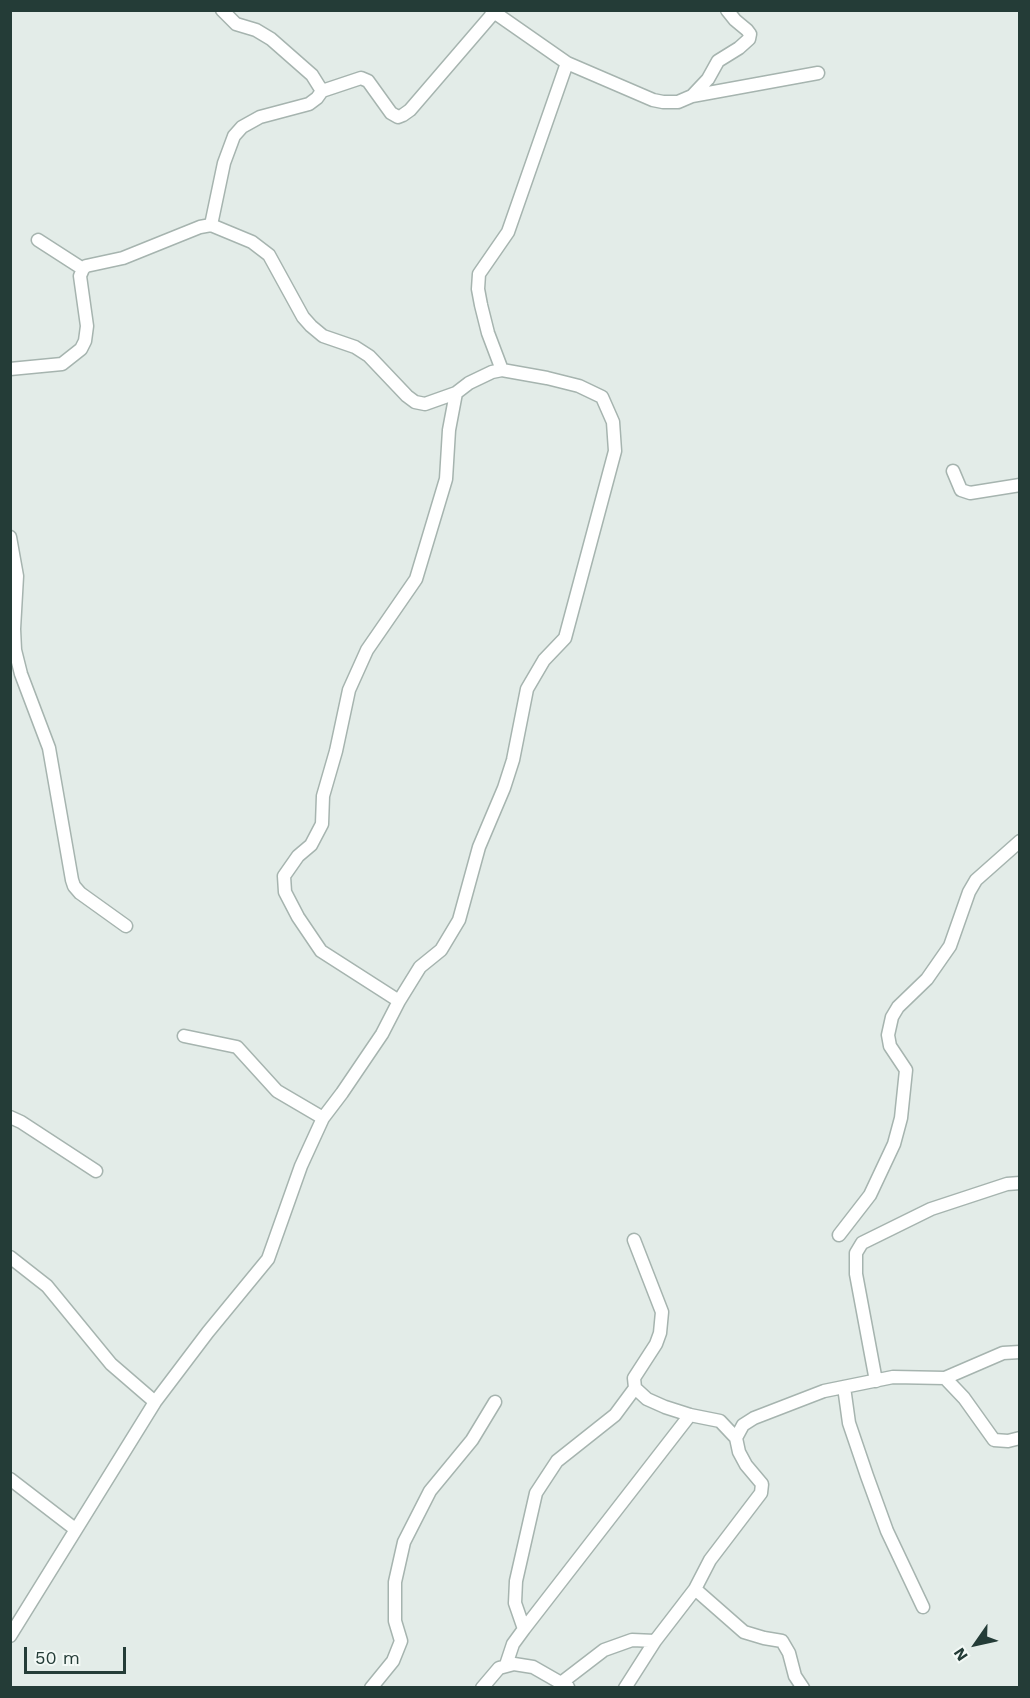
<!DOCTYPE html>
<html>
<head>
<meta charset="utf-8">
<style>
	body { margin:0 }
	#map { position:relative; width:1030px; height:1698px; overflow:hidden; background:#e3ece8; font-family:"Work Sans",sans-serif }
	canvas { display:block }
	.frame { position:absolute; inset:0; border:12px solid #243c37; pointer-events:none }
	.north { position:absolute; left:946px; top:1614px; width:60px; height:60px; -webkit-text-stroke:4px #f3f9f6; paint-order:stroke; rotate:236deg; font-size:16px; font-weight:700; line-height:24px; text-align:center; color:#243c37 }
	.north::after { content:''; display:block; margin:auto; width:21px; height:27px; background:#243c37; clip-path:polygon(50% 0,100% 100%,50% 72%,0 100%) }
	.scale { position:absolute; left:24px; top:1647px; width:102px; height:27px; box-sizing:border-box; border:3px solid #243c37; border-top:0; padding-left:8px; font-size:18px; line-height:21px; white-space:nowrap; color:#243c37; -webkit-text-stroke:4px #f3f9f6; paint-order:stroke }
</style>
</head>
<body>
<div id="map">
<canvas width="1030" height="1698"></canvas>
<div class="frame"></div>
<div class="north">N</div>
<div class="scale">50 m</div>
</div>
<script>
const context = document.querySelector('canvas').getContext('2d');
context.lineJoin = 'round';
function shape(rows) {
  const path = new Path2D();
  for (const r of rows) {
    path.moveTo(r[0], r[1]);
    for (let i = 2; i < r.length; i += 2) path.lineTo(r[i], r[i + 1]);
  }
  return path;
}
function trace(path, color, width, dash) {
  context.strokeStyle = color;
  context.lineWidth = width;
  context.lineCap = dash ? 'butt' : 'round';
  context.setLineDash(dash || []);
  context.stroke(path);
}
const street = shape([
	[222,10,236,24,256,30,271,39,312,75,322,91],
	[491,10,567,63,653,100,663,102,678,102,692,96,818,73],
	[692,96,708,79,718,61,739,48,749,39,750,34,747,30,735,20,727,10],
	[211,225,224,163,234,136,242,127,260,117,309,104,317,98,322,91,361,78,368,81,391,113,398,117,403,115,410,110,496,10],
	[38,240,83,269],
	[10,369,62,364,81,349,85,341,87,326,80,276,83,269,86,266,123,258,200,227,211,225,252,242,269,255,303,317,311,326,323,336,355,347,369,356,407,396,415,402,425,404,456,393,469,383,492,372,502,370,547,378,579,386,602,397,613,422,615,451,565,638,544,660,527,689,513,760,504,788,479,847,459,920,441,950,420,967,399,1001,382,1034,342,1093,323,1118,277,1091,237,1047,184,1036],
	[502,370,488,333,481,305,478,289,479,274,508,232,567,63],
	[953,471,961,490,970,493,1020,485],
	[10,537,17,576,14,629,15,650,21,674,49,748,72,880,74,886,80,893,126,926],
	[399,1001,321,951,298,917,285,892,284,876,298,856,311,845,322,824,323,796,336,751,349,690,367,650,416,579,446,479,449,430,456,393],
	[10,1117,21,1122,96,1171],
	[839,1235,870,1195,894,1144,901,1118,906,1070,890,1046,888,1035,892,1017,898,1007,927,979,950,946,969,892,976,880,1020,841],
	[634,1240,662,1312,660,1333,656,1344,634,1378,635,1388,647,1399,665,1407,690,1415,720,1421,736,1438],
	[10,1257,47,1286,111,1364,155,1402],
	[945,1378,964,1398,994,1440,1008,1441,1020,1438],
	[876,1381,856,1274,856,1253,862,1243,931,1209,1007,1184,1020,1183],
	[844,1387,849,1423,867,1476,887,1531,923,1607],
	[10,1479,75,1529],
	[695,1589,744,1632,764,1638,782,1641,789,1653,795,1676,803,1688],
	[524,1629,515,1603,516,1581,536,1493,557,1461,615,1415,635,1388],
	[10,1636,155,1402,208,1332,268,1259,301,1166,323,1118],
	[506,1665,513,1644,524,1629,690,1415],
	[561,1683,604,1650,632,1640,655,1641],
	[371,1688,393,1661,401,1641,395,1621,395,1582,404,1542,430,1491,472,1440,495,1402],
	[482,1688,499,1668,514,1664,533,1667,568,1687],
	[625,1688,655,1641,695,1589,710,1560,761,1493,762,1484,746,1465,739,1452,736,1438,743,1425,754,1418,824,1391,893,1377,945,1378,1003,1353,1020,1352]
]);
trace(street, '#a6b4af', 15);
trace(street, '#fff', 12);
</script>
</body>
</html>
